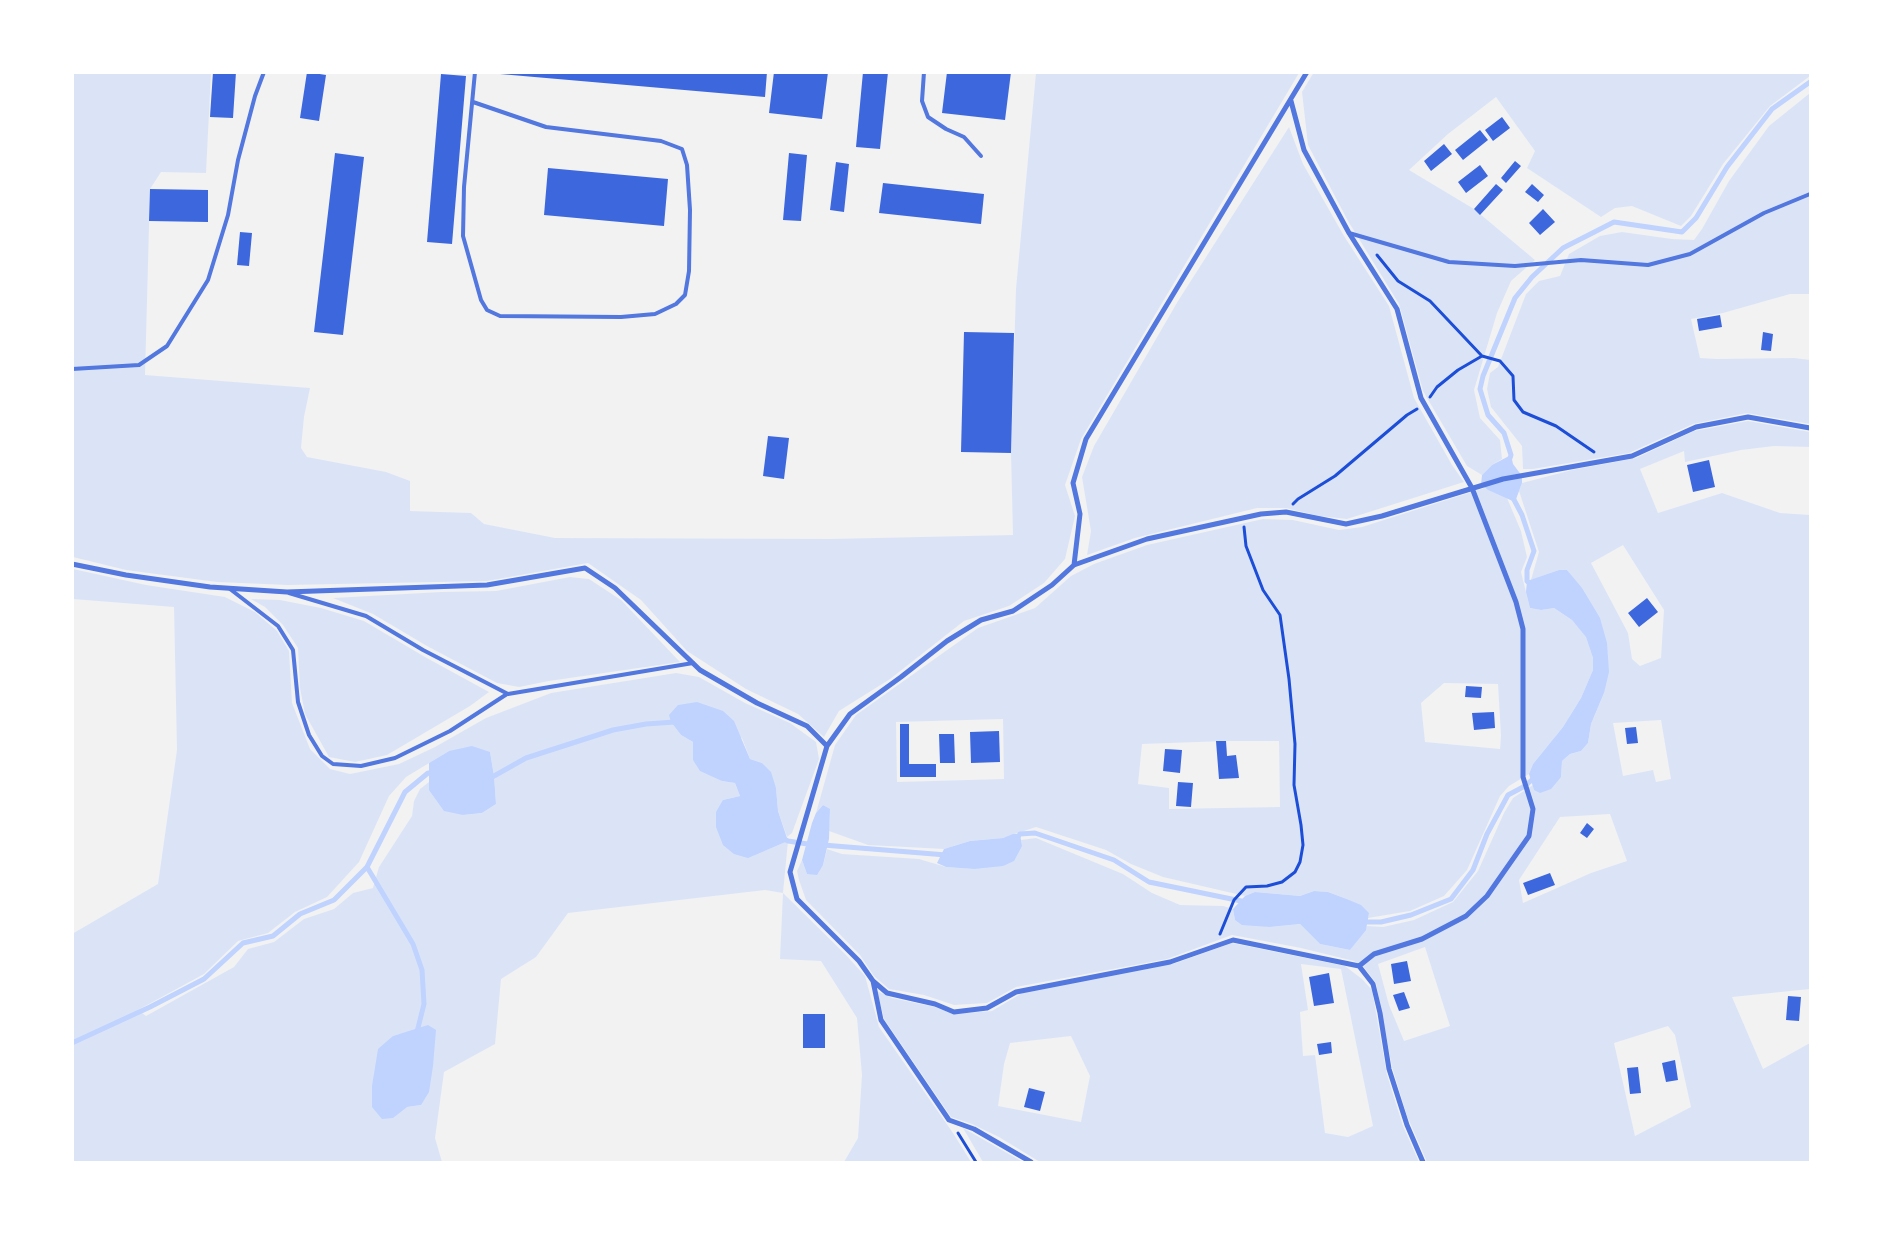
<!DOCTYPE html>
<html>
<head>
<meta charset="utf-8">
<style>
	body { margin:0 }
	#map { position:relative; width:1883px; height:1235px; overflow:hidden; background:#f2f2f2; font-family:Mulish,sans-serif }
	canvas { display:block }
	.frame { position:absolute; inset:0; border:74px solid #fff; pointer-events:none }
</style>
</head>
<body>
<div id="map">
<canvas width="1883" height="1235"></canvas>
<div class="frame"></div>
</div>
<script>
const context = document.querySelector('canvas').getContext('2d');
context.lineJoin = 'round';
function fillPath(path, color) {
  context.fillStyle = color;
  context.fill(path, 'evenodd');
}
function shape(rows) {
  const path = new Path2D();
  for (const r of rows) {
    path.moveTo(r[0], r[1]);
    for (let i = 2; i < r.length; i += 2) path.lineTo(r[i], r[i + 1]);
  }
  return path;
}
function trace(path, color, width, dash) {
  context.strokeStyle = color;
  context.lineWidth = width;
  context.lineCap = dash ? 'butt' : 'round';
  context.setLineDash(dash || []);
  context.stroke(path);
}
const green = shape([
	[1314,72,1810,73,1810,76,1770,106,1723,164,1691,216,1681,226,1632,206,1615,208,1601,217,1527,168,1535,151,1496,97,1448,134,1409,170,1474,209,1535,260,1511,281,1497,313,1474,390,1480,418,1500,440,1502,459,1492,465,1482,475,1467,466,1423,391,1399,304,1348,221,1308,145,1302,92],
	[72,73,211,73,206,173,161,172,150,189,145,375,310,388,304,417,301,448,307,457,386,472,410,481,410,511,471,513,484,524,555,538,830,539,1013,535,1011,453,1016,289,1036,73,1299,73,1081,439,1065,485,1075,516,1065,559,1044,583,1009,606,964,621,890,679,839,711,824,737,798,714,746,689,687,651,641,600,588,563,487,581,288,585,217,582,126,570,73,557],
	[1810,93,1810,294,1790,294,1723,313,1691,319,1700,358,1717,359,1794,358,1810,360,1810,424,1747,413,1693,424,1629,453,1533,469,1523,469,1522,446,1491,407,1487,389,1490,373,1498,367,1526,294,1539,281,1560,276,1569,254,1600,236,1622,232,1672,239,1694,240,1702,229,1729,181,1769,126],
	[1289,127,1303,164,1344,236,1389,306,1414,398,1452,465,1464,482,1347,519,1319,516,1286,508,1257,508,1135,538,1087,555,1091,531,1082,477,1094,446,1178,301],
	[1748,421,1810,432,1810,447,1774,446,1741,450,1685,462,1684,451,1640,469,1658,513,1722,493,1780,513,1810,515,1810,989,1732,997,1763,1069,1810,1043,1810,1162,1427,1162,1407,1116,1392,1067,1376,983,1363,966,1354,961,1301,948,1232,935,1167,959,1016,987,987,1003,954,1005,924,995,889,989,874,976,860,955,806,900,799,880,797,871,802,860,807,874,823,865,827,849,842,854,919,859,946,867,974,869,1022,846,1021,840,1036,838,1123,874,1152,893,1180,905,1223,906,1233,909,1235,920,1270,927,1300,924,1320,944,1350,950,1367,926,1383,927,1414,920,1453,902,1478,871,1504,813,1513,798,1533,785,1534,790,1561,777,1562,761,1570,754,1581,751,1588,743,1591,724,1604,693,1573,579,1567,570,1559,570,1531,580,1539,552,1519,491,1522,483,1572,470,1636,458,1694,431],
	[1623,545,1664,610,1661,658,1640,666,1632,659,1628,633,1591,563],
	[1661,720,1671,779,1656,782,1653,770,1623,776,1613,723],
	[1610,814,1627,861,1591,873,1523,903,1519,880,1560,817],
	[1425,947,1450,1026,1404,1041,1389,1005,1378,964],
	[1668,1026,1675,1035,1691,1107,1635,1136,1614,1043],
	[1484,488,1507,498,1521,531,1527,557,1521,572,1530,608,1541,610,1554,608,1572,620,1586,636,1593,658,1593,670,1581,698,1563,727,1533,764,1529,774,1509,786,1500,796,1467,870,1444,896,1410,911,1368,918,1369,913,1344,898,1328,892,1314,891,1300,896,1255,892,1245,896,1163,877,1131,864,1106,850,1036,827,1003,838,970,841,944,849,868,845,829,831,830,810,823,805,816,813,835,745,856,715,978,628,1035,608,1071,576,1094,564,1147,545,1263,519,1293,520,1339,530,1362,527],
	[1444,683,1498,684,1501,736,1500,749,1425,742,1421,703],
	[1003,719,1004,779,897,782,896,722],
	[1226,741,1279,741,1280,807,1169,809,1169,788,1138,784,1142,744],
	[73,569,146,585,225,597,255,612,277,631,289,651,292,703,310,749,330,769,350,774,399,764,435,747,486,718,551,693,676,673,699,677,745,703,790,723,816,742,819,759,792,833,787,837,778,811,776,788,762,763,750,759,742,738,671,722,681,735,693,742,693,760,722,781,735,783,740,796,723,800,764,851,788,841,783,893,846,955,865,976,879,1027,953,1133,971,1162,844,1162,858,1138,862,1075,857,1018,821,961,780,959,783,893,765,890,568,913,536,957,501,979,495,1044,444,1072,435,1138,442,1162,73,1162,72,934,158,884,177,750,174,607,73,599],
	[449,751,490,752,494,776,496,804,482,813,463,815,430,790,429,782,420,789,414,801,412,816,379,867,373,888,353,893,334,909,304,919,274,942,248,949,234,967,146,1016,138,1010,204,974,238,941,268,933,295,912,327,897,359,862,389,796,406,777],
	[408,1032,421,1105,407,1107,393,1036],
	[570,577,589,579,621,600,680,662,549,681,519,687,497,683,427,646,373,614,333,598,441,592,496,591],
	[251,599,280,600,321,608,364,621,425,657,489,692,470,706,387,755,355,762,329,757,305,714,300,688,298,648,283,625,265,607],
	[1232,943,1345,966,1362,979,1372,990,1387,1075,1403,1126,1419,1162,1040,1162,999,1137,972,1124,951,1117,884,1019,877,991,892,998,935,1007,953,1014,992,1011,1022,993,1176,963],
	[1301,964,1341,969,1373,1126,1348,1137,1325,1133,1315,1055,1303,1056,1300,1012,1308,1010],
	[1071,1036,1090,1076,1081,1122,998,1106,1004,1064,1010,1043],
	[963,1128,1023,1162,983,1162]
]);
const water = shape([
	[1511,455,1513,464,1522,476,1522,483,1515,502,1488,490,1481,485,1482,475,1492,465],
	[1559,570,1567,570,1582,588,1600,618,1607,643,1609,672,1604,693,1591,724,1588,743,1581,751,1570,754,1562,761,1561,777,1551,789,1540,793,1534,790,1529,774,1533,764,1563,727,1581,698,1593,670,1593,658,1586,637,1572,620,1554,608,1541,610,1530,608,1526,592,1527,581],
	[697,702,723,711,734,721,750,759,762,763,771,772,776,788,778,811,788,841,748,858,734,854,723,845,716,827,716,812,723,800,740,796,735,783,722,781,700,771,693,760,693,742,681,735,671,722,669,715,678,705],
	[472,746,490,752,494,776,496,804,482,813,463,815,444,811,429,790,429,763,449,751],
	[823,805,830,809,829,839,823,865,817,875,807,874,802,860,812,823,816,813],
	[1013,834,1020,834,1022,846,1014,861,1003,866,974,869,946,867,937,863,944,849,970,841,1003,838],
	[1314,891,1328,892,1344,898,1361,905,1369,913,1366,930,1350,950,1320,944,1300,924,1270,927,1242,925,1235,920,1233,909,1245,896,1255,892,1300,896],
	[428,1025,436,1030,433,1066,429,1092,421,1105,407,1107,393,1118,382,1119,372,1107,372,1086,378,1049,393,1036]
]);
const stream = shape([
	[1509,461,1511,455,1504,433,1488,415,1480,389,1483,376,1515,298,1532,277,1563,248,1614,222,1682,232,1696,218,1727,167,1772,109,1810,82],
	[1512,496,1522,515,1534,551,1527,570,1527,581,1531,585],
	[489,776,494,776,526,758,613,730,646,724,675,722],
	[1017,838,1020,834,1035,833,1114,860,1149,882,1246,902],
	[784,839,788,841,814,845],
	[823,845,946,855],
	[367,867,413,944,422,970,424,1004,416,1036],
	[1362,922,1381,922,1411,915,1451,899,1473,870,1487,834,1508,795,1525,786,1535,777],
	[72,1043,150,1007,204,979,243,943,273,936,300,914,334,900,367,867,405,792,428,773,433,774]
]);
const building = shape([
	[213,72,236,72,233,118,210,117],
	[307,72,326,75,319,121,300,118],
	[500,72,767,72,765,97,500,74],
	[774,72,828,72,822,119,769,113],
	[863,72,888,72,880,149,856,147],
	[947,72,1011,72,1005,120,942,113],
	[441,74,466,76,452,244,427,242],
	[1502,117,1510,128,1493,141,1485,130],
	[1480,130,1488,140,1463,160,1455,150],
	[1444,144,1452,154,1431,171,1424,161],
	[335,153,364,157,343,335,314,332],
	[789,153,807,155,801,221,783,220],
	[1515,161,1521,166,1506,183,1501,178],
	[836,162,849,164,844,212,830,210],
	[1480,165,1488,176,1466,193,1458,182],
	[548,168,668,179,664,226,544,215],
	[883,183,984,194,981,224,879,213],
	[1496,184,1503,190,1480,215,1474,209],
	[1532,184,1544,195,1538,202,1525,192],
	[150,189,208,190,208,222,149,221],
	[1543,209,1555,222,1540,235,1529,223],
	[240,232,252,233,249,266,237,265],
	[1720,315,1722,327,1699,331,1697,319],
	[964,332,1014,333,1011,453,961,452],
	[1763,332,1773,334,1771,351,1761,350],
	[768,436,789,438,784,479,763,476],
	[1709,460,1715,487,1693,492,1687,465],
	[1647,598,1658,612,1639,627,1628,613],
	[1466,686,1482,687,1481,698,1465,697],
	[1494,712,1495,728,1474,730,1472,713],
	[900,724,909,724,909,764,936,764,936,777,900,777],
	[1636,727,1638,743,1627,744,1625,728],
	[999,731,1000,762,971,763,970,732],
	[939,734,954,734,955,763,940,763],
	[1216,741,1226,741,1227,756,1236,755,1239,778,1219,779],
	[1165,749,1182,750,1180,773,1163,771],
	[1178,782,1193,783,1191,807,1176,806],
	[1587,823,1594,829,1587,838,1580,833],
	[1550,873,1555,885,1528,895,1523,883],
	[1407,961,1411,981,1394,984,1391,964],
	[1329,973,1334,1003,1314,1006,1309,977],
	[1404,992,1410,1008,1399,1011,1393,995],
	[1788,996,1801,997,1799,1021,1786,1020],
	[803,1014,825,1014,825,1048,803,1048],
	[1331,1042,1332,1053,1319,1055,1317,1044],
	[1675,1060,1678,1080,1666,1082,1662,1063],
	[1638,1067,1641,1093,1630,1094,1627,1068],
	[1029,1088,1045,1092,1040,1111,1024,1107]
]);
const path = shape([
	[1377,255,1398,281,1430,301,1482,356,1500,361,1513,376,1514,400,1523,412,1556,426,1594,452],
	[1430,397,1437,387,1458,370,1482,356],
	[1293,504,1298,499,1335,476,1407,415,1417,409],
	[1220,934,1234,900,1246,887,1267,886,1282,882,1295,872,1300,862,1303,845,1301,825,1294,785,1295,744,1289,679,1280,615,1263,590,1246,546,1244,527],
	[958,1133,976,1162]
]);
const service = shape([
	[924,72,922,101,928,117,946,129,964,137,981,156],
	[473,102,546,127,661,141,682,149,687,165,690,210,689,271,685,295,676,304,655,314,621,317,500,316,487,310,481,300,463,236,464,187,475,72],
	[1349,233,1449,262,1515,266,1581,260,1648,265,1690,254,1764,213,1810,194],
	[72,369,139,365,167,346,208,280,228,215,238,160,255,96,264,72],
	[230,589,278,626,293,650,298,702,309,735,322,756,333,764,361,766,395,758,450,731,507,694],
	[289,593,366,616,423,650,508,694,693,663]
]);
const minor = shape([
	[1291,101,1304,150,1349,233,1397,309,1421,398,1472,488,1516,602,1523,629,1523,777,1533,809,1529,836,1487,896,1466,916,1422,939,1374,954,1359,966],
	[72,564,126,575,210,587,287,592,487,585,585,568,615,588,700,670,757,703,807,726,827,746,850,714,901,677,947,641,981,620,1013,611,1052,585,1074,565,1147,539,1261,514,1286,512,1346,524,1382,516,1503,479,1632,456,1696,427,1748,417,1810,428],
	[1074,565,1080,514,1073,483,1086,439,1307,72],
	[827,746,790,872,797,899,859,961,873,981,881,1020,949,1120,974,1129,1031,1162],
	[873,981,887,993,935,1004,954,1012,987,1008,1016,992,1170,962,1233,940,1359,966,1373,984,1380,1013,1389,1069,1407,1125,1423,1162]
]);
fillPath(green, '#dbe4f7');
fillPath(water, '#bfd3fe');
trace(stream, '#bfd3fe', 5);
fillPath(building, '#3d67dc');
trace(path, '#1d4ed8', 3);
trace(service, '#5277de', 4);
trace(minor, '#5277de', 5);
</script>
</body>
</html>
